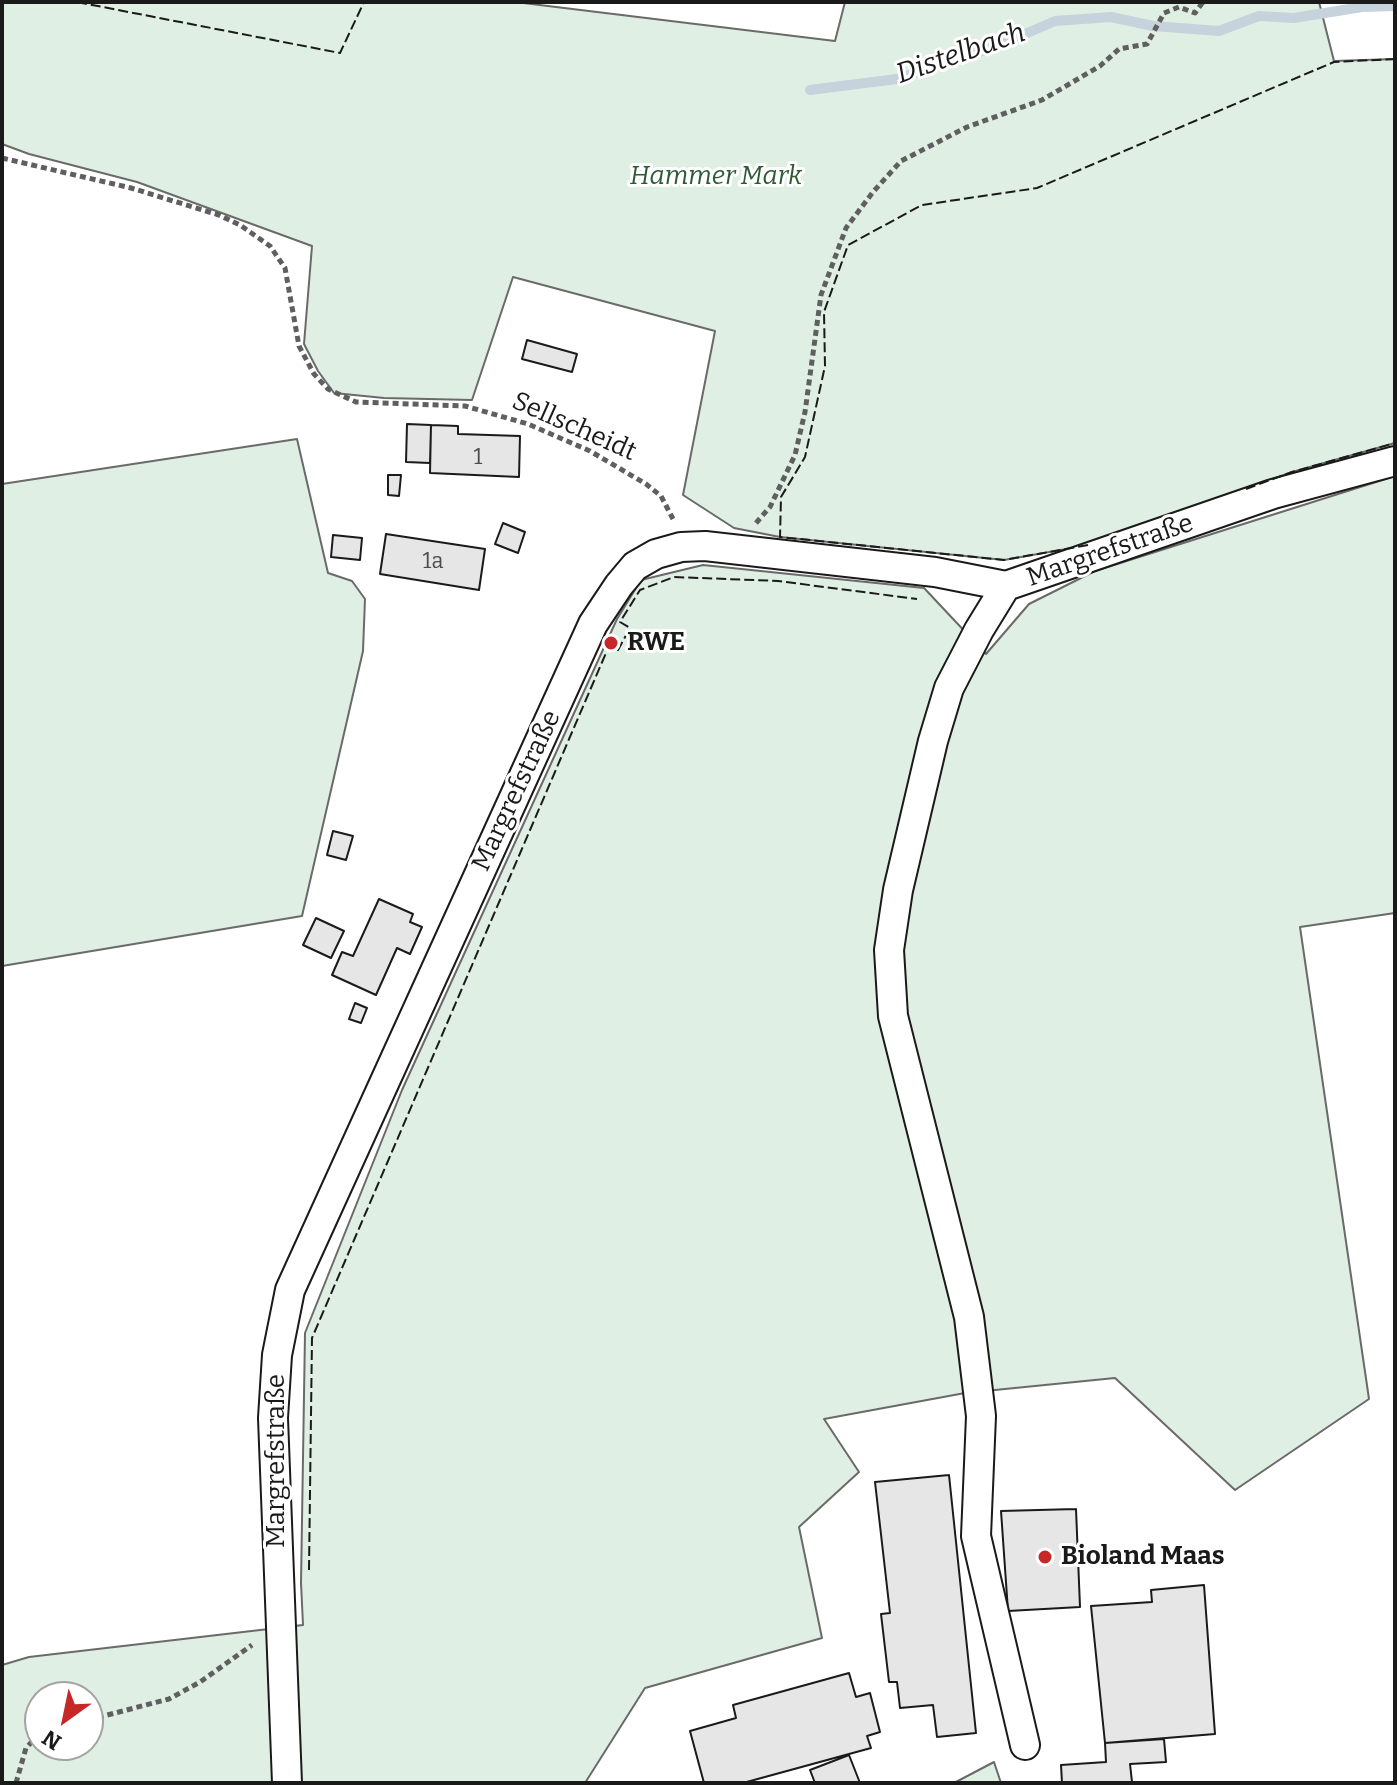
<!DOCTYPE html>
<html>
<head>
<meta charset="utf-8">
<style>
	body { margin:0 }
	#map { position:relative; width:1397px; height:1785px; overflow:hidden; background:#fff; font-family:Bitter,serif }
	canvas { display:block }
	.frame { position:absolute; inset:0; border:4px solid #1a1a1a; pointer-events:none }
	.north { position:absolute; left:24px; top:1681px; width:80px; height:80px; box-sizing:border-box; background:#fff; border:2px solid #a3a3a3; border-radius:50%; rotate:213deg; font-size:22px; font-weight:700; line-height:32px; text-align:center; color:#1a1a1a }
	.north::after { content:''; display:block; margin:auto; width:28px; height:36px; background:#c62828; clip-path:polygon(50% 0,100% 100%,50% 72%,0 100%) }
</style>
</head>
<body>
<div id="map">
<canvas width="1397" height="1785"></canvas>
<div class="frame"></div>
<div class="north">N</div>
</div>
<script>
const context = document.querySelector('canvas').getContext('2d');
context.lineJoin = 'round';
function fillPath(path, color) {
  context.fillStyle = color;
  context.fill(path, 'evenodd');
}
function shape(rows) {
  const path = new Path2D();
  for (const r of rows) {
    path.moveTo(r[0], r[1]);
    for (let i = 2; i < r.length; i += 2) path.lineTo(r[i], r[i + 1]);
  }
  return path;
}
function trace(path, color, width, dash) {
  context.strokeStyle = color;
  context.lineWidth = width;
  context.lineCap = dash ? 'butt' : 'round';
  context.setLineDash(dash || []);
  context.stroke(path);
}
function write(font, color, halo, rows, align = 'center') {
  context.font = font + ' Bitter,serif';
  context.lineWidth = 6;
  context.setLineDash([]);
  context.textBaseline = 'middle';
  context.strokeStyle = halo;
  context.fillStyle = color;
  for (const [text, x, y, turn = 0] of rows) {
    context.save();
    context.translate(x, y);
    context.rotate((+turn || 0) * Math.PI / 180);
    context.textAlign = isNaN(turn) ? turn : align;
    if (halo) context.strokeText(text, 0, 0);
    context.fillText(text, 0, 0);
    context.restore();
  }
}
const green = shape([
	[2,2,515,2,835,41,845,2,1319,2,1334,61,1395,59,1395,443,1292,472,1089,545,1004,560,780,537,734,528,683,495,715,331,513,277,472,400,384,398,334,393,318,371,304,344,312,246,137,182,29,154,2,144,2,2],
	[297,439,328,573,352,581,365,599,363,651,302,916,2,966,2,484,297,439],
	[1395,476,1395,913,1300,927,1369,1399,1235,1490,1115,1378,965,1393,824,1419,859,1472,799,1527,822,1638,645,1688,585,1783,2,1783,2,1665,29,1657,303,1625,301,1583,305,1333,402,1090,617,619,641,580,703,565,924,588,986,654,1029,604,1095,571,1395,476],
	[40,1697,88,1697,88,1745,40,1745,40,1697],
	[994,1762,1001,1783,954,1783,994,1762]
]);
const stream = shape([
	[810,90,897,79,997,46,1055,21,1111,17,1153,26,1219,31,1259,16,1294,18,1362,7,1395,6]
]);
const building = shape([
	[527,340,577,354,572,372,522,359,527,340],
	[407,424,431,425,430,463,406,462,407,424],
	[431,425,458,426,458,434,520,436,519,477,430,473,431,425],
	[388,475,401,475,399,496,388,495,388,475],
	[503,523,525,532,518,553,495,544,503,523],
	[386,534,485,549,479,590,380,574,386,534],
	[333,535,362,538,360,560,331,557,333,535],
	[333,831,353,836,346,860,327,855,333,831],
	[379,899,413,914,410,922,422,927,410,954,397,948,376,995,332,975,342,952,353,956,379,899],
	[316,918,344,931,331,958,303,945,316,918],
	[355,1003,367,1008,361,1023,349,1019,355,1003],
	[949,1475,976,1733,937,1737,933,1705,900,1708,897,1682,889,1682,881,1614,890,1613,875,1482,949,1475],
	[1076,1509,1080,1607,1008,1611,1001,1511,1076,1509],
	[1204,1585,1215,1734,1105,1743,1091,1606,1152,1602,1151,1590,1204,1585],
	[849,1673,856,1697,870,1693,880,1732,867,1736,871,1748,743,1783,704,1783,690,1731,736,1718,733,1705,849,1673],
	[1164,1739,1166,1762,1130,1764,1132,1782,1138,1783,1062,1783,1061,1765,1106,1762,1105,1743,1164,1739],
	[849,1755,860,1783,815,1783,810,1770,849,1755]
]);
const path = shape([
	[2,158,131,188,219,215,240,225,270,246,285,268,299,346,314,374,328,389,356,402,465,406,528,424,590,451,646,484,661,496,673,519],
	[756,523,770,507,795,455,805,412,821,295,846,228,873,192,901,161,967,127,1042,100,1100,66,1119,49,1147,44,1164,13,1179,7,1195,13,1203,2],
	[88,1720,169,1699,200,1682,252,1645],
	[16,1783,26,1748,40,1733]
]);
const street = shape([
	[1006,586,979,630,949,688,933,741,898,890,889,950,893,1016,969,1317,981,1416,976,1536,1025,1745],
	[287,1783,273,1418,277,1355,290,1290,593,624,619,585,635,566,656,554,681,547,705,546,935,572,1006,586,1273,494,1395,461]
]);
const fence = shape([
	[77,2,340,53,364,2],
	[1246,489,1292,472,1395,443],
	[1088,545,1004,560,780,537,781,497,805,457,825,366,824,312,848,245,922,205,1037,188,1334,62,1395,59],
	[309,1570,312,1338,609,646,618,650,630,628,620,622,640,590,674,577,778,581,917,599]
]);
const markers = [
	[611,643,8,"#c62828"],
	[1045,1557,8,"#c62828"]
];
const numberNames = [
	["1",478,458],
	["1a",433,562]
];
const parkNames = [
	["Hammer Mark",716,177]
];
const streetNames = [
	["Sellscheidt",574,427,24],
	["Margrefstraße",1110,551,-19],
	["Margrefstraße",517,791,-65],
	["Margrefstraße",277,1461,-90]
];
const poiNames = [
	["RWE",627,643],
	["Bioland Maas",1061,1557]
];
const waterNames = [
	["Distelbach",961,54,-19]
];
fillPath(green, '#e0efe3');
trace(green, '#6a6a6a', 2);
trace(stream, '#c6d2dc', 10);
fillPath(building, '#e6e6e6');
trace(building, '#1a1a1a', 2);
trace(street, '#1a1a1a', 32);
trace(path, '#5f5f5f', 5, [6, 4]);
trace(street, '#fff', 28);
trace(fence, '#1a1a1a', 2, [10, 4]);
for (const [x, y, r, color] of markers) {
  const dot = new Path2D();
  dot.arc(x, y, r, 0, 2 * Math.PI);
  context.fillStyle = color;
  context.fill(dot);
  trace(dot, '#fff', 3);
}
write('22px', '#4d4d4d', null, numberNames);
write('italic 26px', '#2b5a34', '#fff', parkNames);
write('26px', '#1a1a1a', '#fff', streetNames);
write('bold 26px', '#1a1a1a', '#fff', poiNames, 'left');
write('italic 28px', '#1a1a1a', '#fff', waterNames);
</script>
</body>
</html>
